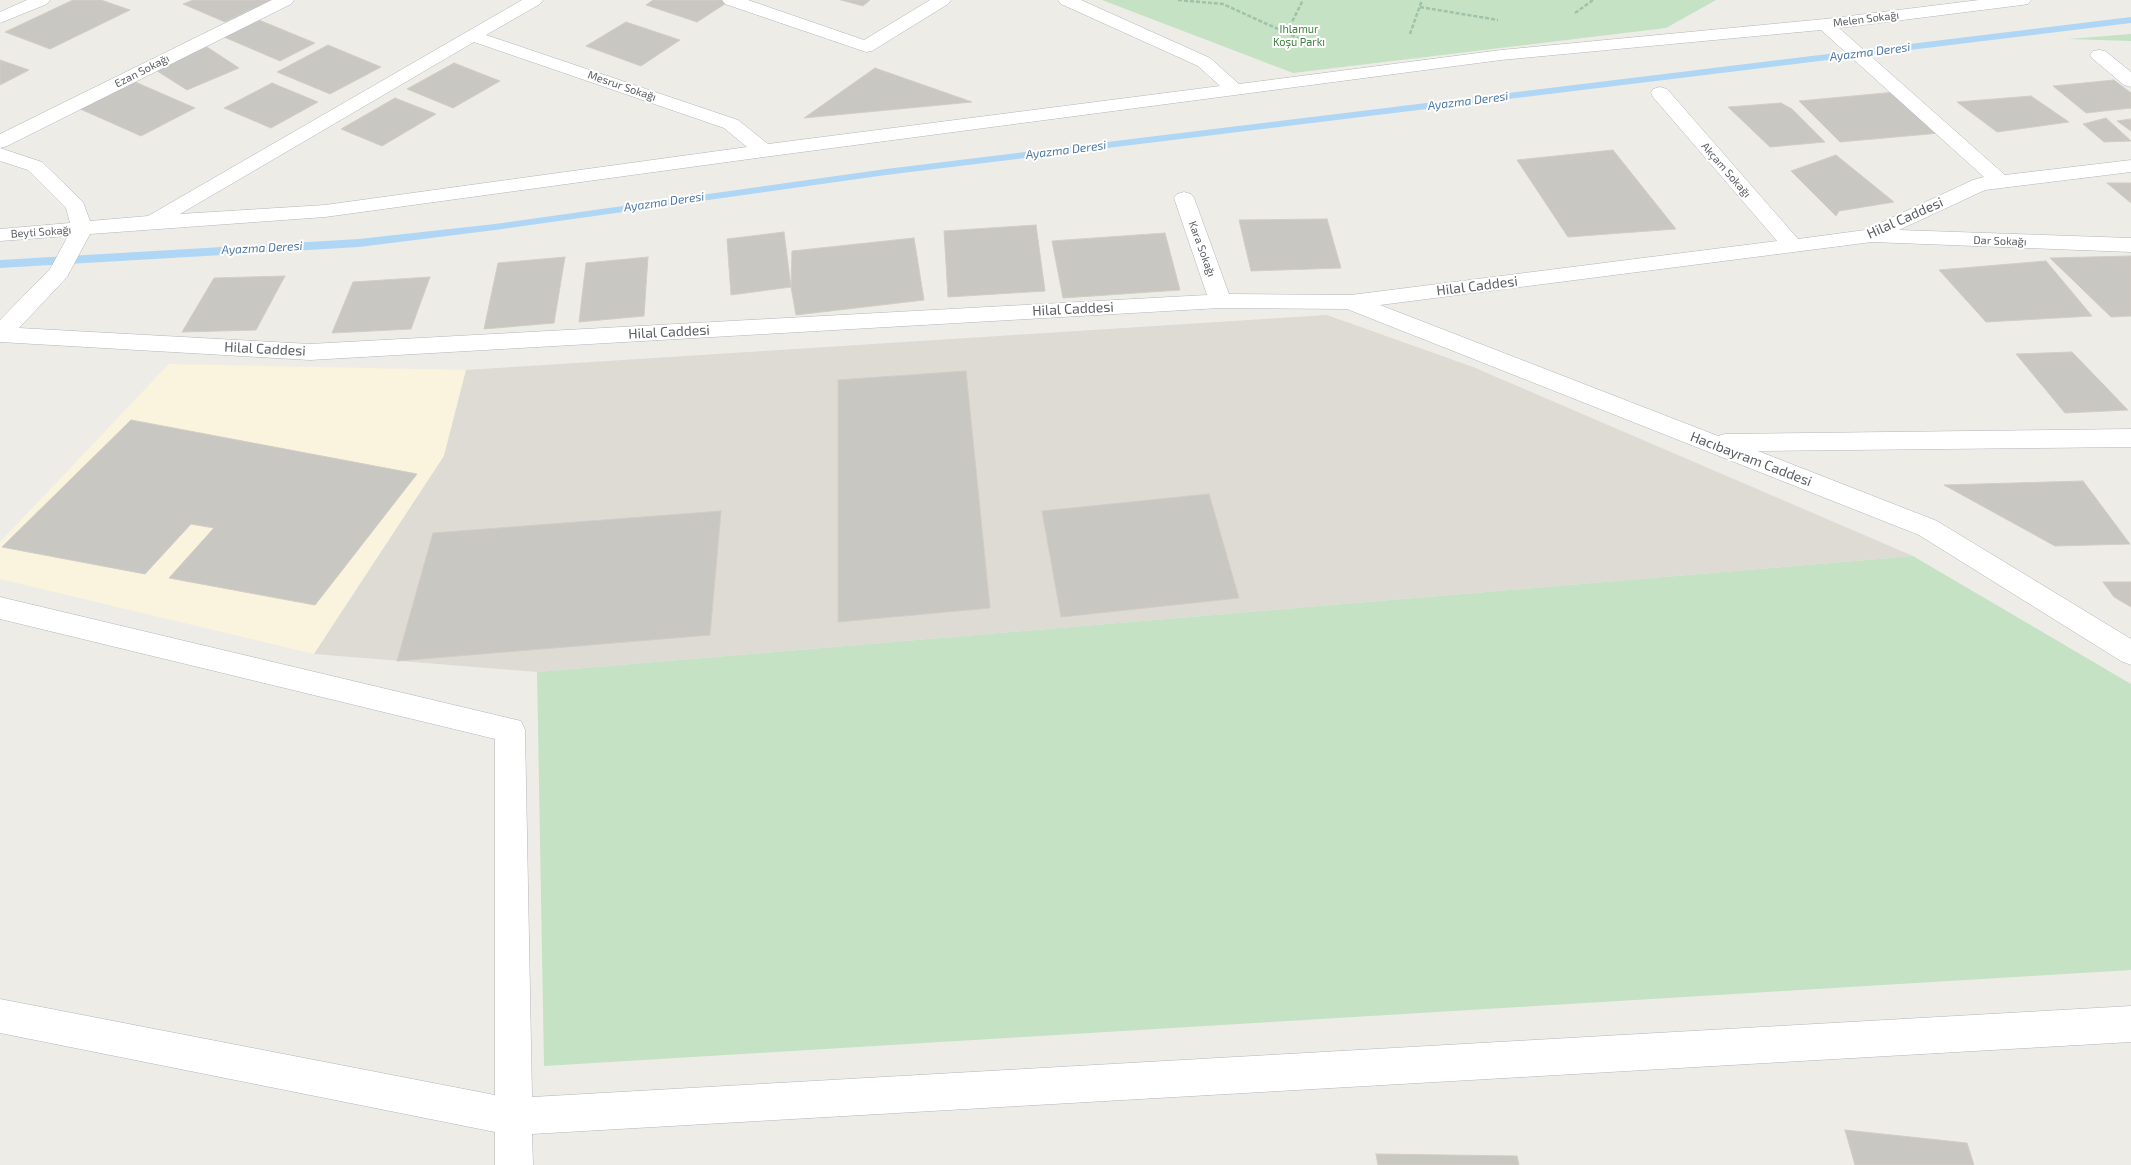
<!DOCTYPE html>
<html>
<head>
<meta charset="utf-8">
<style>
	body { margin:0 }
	canvas { display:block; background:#eeece6 }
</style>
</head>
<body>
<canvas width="2131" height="1165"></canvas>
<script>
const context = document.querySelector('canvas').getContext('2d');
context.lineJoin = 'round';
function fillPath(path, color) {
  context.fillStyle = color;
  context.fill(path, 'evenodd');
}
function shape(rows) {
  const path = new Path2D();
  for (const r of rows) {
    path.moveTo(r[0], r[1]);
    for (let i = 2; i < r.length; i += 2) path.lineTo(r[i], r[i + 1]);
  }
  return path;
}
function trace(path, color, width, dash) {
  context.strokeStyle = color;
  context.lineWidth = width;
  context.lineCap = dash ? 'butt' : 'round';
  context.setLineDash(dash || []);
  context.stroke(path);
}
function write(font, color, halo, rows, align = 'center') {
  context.font = font + ' "Exo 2",sans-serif';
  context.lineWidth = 4;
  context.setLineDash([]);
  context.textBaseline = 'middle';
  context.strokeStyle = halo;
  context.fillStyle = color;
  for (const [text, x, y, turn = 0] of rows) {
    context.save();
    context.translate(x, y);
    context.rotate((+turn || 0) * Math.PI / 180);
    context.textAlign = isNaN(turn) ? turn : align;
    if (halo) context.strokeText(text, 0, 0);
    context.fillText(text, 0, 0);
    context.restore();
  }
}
const commercial = shape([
	[169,364,466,370,444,456,314,654,0,579,0,542]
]);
const education = shape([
	[1327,315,1473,367,1913,556,537,672,314,654,444,456,466,370]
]);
const green = shape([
	[1102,0,1716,0,1666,28,1293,73],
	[2131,34,2131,41,2068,39],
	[1913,556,2131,684,2131,970,544,1066,537,672]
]);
const stream = shape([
	[2131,17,2131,23,886,175,495,230,359,247,0,268,0,260,359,239,495,224,886,169,2131,17]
]);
const building = shape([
	[73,0,101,0,130,10,50,49,5,32,73,0],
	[193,0,271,0,225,22,183,4,193,0],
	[653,0,731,0,697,22,646,5,653,0],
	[841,0,870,0,863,6,841,0],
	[259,20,315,43,280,61,224,37,259,20],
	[626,22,680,40,641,66,586,46,626,22],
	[328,45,381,67,330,94,277,72,328,45],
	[207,47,239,68,187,90,154,69,207,47],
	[0,60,29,70,0,85,0,60],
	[454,63,500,81,453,108,407,89,454,63],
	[875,68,972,102,804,118,875,68],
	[2114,80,2131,93,2131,108,2086,113,2053,86,2114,80],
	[133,81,195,108,141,136,78,108,133,81],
	[272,83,318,102,271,128,224,108,272,83],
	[1896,92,1940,133,1840,142,1799,101,1896,92],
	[2031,96,2069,122,1997,132,1957,102,2031,96],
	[395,98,436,114,382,146,341,129,395,98],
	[1781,103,1792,109,1825,142,1770,147,1728,107,1781,103],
	[2106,118,2131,141,2104,142,2083,124,2106,118],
	[2131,119,2131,131,2117,121,2131,119],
	[1613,150,1676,229,1568,237,1517,160,1613,150],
	[1836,155,1894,202,1839,211,1836,216,1791,171,1836,155],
	[2107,183,2131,183,2131,203,2107,183],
	[1327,219,1341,268,1251,271,1239,220,1327,219],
	[1036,225,1045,291,948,297,944,231,1036,225],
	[784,232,791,287,731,295,727,239,784,232],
	[1165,233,1180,290,1063,298,1052,241,1165,233],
	[914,238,924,300,796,315,791,287,792,251,914,238],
	[2131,256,2131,316,2111,317,2050,258,2131,256],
	[565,257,554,323,484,329,498,263,565,257],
	[648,257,644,316,579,322,586,263,648,257],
	[2046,261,2092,316,1986,322,1939,270,2046,261],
	[285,276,256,330,182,332,214,278,285,276],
	[430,277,411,329,332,333,353,282,430,277],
	[2072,352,2128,410,2065,413,2016,354,2072,352],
	[966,371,990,608,838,622,838,380,966,371],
	[131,420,417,474,315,605,169,578,214,528,191,524,145,574,2,547,131,420],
	[2083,481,2130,544,2055,546,1944,485,2083,481],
	[1209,494,1239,598,1061,617,1042,511,1209,494],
	[721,511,710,635,397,661,433,533,721,511],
	[2103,582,2131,582,2131,607,2114,597,2103,582],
	[1845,1130,1967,1143,1974,1165,1855,1165,1845,1130],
	[1376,1154,1517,1156,1519,1165,1378,1165,1376,1154]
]);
const path = shape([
	[1178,0,1223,4,1313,45],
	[1420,7,1498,20],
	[1575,13,1593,0],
	[1287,32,1303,0],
	[1410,34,1422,0]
]);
const minor = shape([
	[27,0,50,0,47,4,0,23,0,12,27,0],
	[272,0,294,0,291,4,7,146,0,148,0,134,272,0],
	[522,0,543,0,540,4,486,35,738,120,768,144,1220,86,1198,66,1061,4,1058,0,1081,0,1210,58,1239,84,1501,50,1825,19,1979,0,2031,0,2028,4,2022,5,1839,28,2005,175,2131,160,2131,172,1985,190,1899,230,2131,238,2131,252,1872,242,1380,305,1718,436,1725,434,2131,429,2131,447,1758,451,1937,521,2131,639,2131,665,2121,661,1919,535,1347,309,1220,308,310,360,0,342,0,320,50,269,68,236,0,241,0,229,70,223,66,208,28,170,0,161,0,148,42,162,83,202,90,221,148,216,522,0],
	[1821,30,1984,177,1973,180,1865,230,1798,239,1667,89,1660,87,1653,89,1651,93,1653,97,1777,241,1351,295,1229,294,1194,198,1191,194,1184,192,1177,194,1174,198,1207,295,310,344,19,328,67,277,90,234,325,217,764,157,1501,60,1821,30],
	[474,42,724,128,747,147,325,205,180,214,474,42],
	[722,0,748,0,864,40,930,0,951,0,948,4,872,51,866,52,725,4,722,0],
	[2099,50,2105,51,2131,72,2131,87,2124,85,2093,59,2090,55,2093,51,2099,50],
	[0,597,521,721,525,730,532,1097,2131,1006,2131,1042,532,1134,533,1165,495,1165,495,1132,0,1033,0,999,495,1095,495,739,0,619,0,597]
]);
const farStreetnames = [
	["Melen Sokağı",1866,19,-7],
	["Ezan Sokağı",142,71,-27],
	["Mesrur Sokağı",622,86,19],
	["Akçam Sokağı",1726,170,49],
	["Beyti Sokağı",41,232,-4],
	["Dar Sokağı",2000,241,2],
	["Kara Sokağı",1202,249,70]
];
const farParknames = [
	["Ihlamur",1299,29],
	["Koşu Parkı",1299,42]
];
const farWaternames = [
	["Ayazma Deresi",1870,52,-7],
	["Ayazma Deresi",1468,101,-7],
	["Ayazma Deresi",1066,150,-7],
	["Ayazma Deresi",664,202,-8],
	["Ayazma Deresi",262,248,-3]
];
const streetNames = [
	["Hilal Caddesi",1905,218,-24],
	["Hilal Caddesi",1477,286,-7],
	["Hilal Caddesi",1073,309,-3],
	["Hilal Caddesi",669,332,-3],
	["Hilal Caddesi",265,349,3],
	["Hacıbayram Caddesi",1751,459,21]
];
fillPath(commercial, '#faf3de');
fillPath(education, '#dddbd4');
fillPath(green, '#c6e2c5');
fillPath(stream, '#afd7f5');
fillPath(building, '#c9c7c2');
trace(building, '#d2cdc5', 1);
trace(minor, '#b3b5b9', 1);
trace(path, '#9fc2a9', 2.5, [4, 2]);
fillPath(minor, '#fff');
write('11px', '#5d6064', '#fff', farStreetnames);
write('11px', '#408042', '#fff', farParknames);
write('italic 12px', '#4d79a5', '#fff', farWaternames);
write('14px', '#5d6064', '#fff', streetNames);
</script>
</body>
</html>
